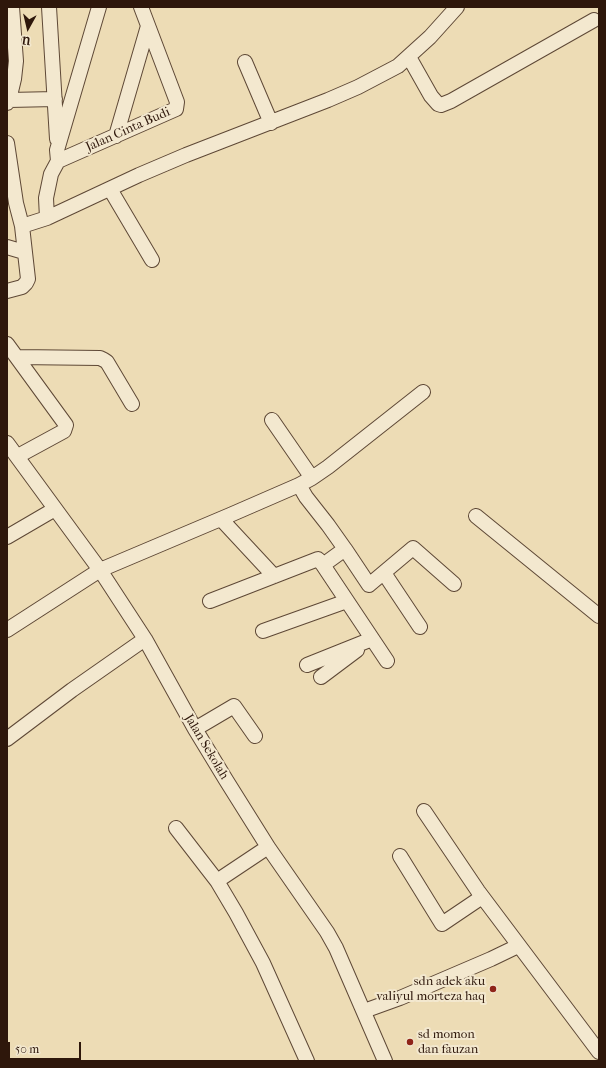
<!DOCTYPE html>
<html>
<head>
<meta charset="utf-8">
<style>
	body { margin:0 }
	#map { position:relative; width:606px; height:1068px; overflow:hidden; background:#eddcb5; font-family:"IM FELL French Canon",serif }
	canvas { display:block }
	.frame { position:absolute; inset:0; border:8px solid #2e170b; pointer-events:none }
	.north { position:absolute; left:8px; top:8px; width:40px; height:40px; -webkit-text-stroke:3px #f3e8cf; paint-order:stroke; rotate:188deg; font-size:11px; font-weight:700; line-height:16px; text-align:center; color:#2e170b }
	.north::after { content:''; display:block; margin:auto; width:14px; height:18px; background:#2e170b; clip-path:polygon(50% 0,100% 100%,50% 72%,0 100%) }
	.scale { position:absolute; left:8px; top:1042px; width:73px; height:18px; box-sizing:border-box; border:2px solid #2e170b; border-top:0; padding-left:5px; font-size:12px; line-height:14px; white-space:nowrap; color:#2e170b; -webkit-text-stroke:3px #f3e8cf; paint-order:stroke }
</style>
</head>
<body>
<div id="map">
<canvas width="606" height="1068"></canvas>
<div class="frame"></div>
<div class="north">U</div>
<div class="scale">50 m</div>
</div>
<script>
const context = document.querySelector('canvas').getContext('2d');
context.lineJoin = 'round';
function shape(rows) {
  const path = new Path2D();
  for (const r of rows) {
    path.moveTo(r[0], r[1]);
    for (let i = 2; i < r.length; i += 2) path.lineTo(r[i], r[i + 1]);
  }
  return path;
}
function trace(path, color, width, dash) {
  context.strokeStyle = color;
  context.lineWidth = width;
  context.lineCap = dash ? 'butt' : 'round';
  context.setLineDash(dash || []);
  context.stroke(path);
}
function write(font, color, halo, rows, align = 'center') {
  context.font = font + ' "IM FELL French Canon",serif';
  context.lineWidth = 4;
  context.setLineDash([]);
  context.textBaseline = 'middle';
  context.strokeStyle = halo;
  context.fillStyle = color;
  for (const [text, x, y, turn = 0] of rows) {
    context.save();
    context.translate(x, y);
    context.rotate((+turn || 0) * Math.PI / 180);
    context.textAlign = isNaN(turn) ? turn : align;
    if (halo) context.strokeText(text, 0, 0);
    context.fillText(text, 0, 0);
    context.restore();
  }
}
const minor = shape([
	[49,7,57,139],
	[409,57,431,96,438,104,441,105,451,101,594,20],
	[245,62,271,123],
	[9,100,14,79,16,61,12,7],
	[7,103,9,100,55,99],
	[116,136,148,26],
	[7,143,16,203,22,226],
	[58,161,57,150,99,7],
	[110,189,152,260],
	[47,218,46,198,51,174,58,161,176,109,177,102,141,7],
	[7,247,24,252],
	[7,291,22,287,26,283,28,279,22,226,47,218,139,175,186,155,328,100,358,87,398,66,430,37,457,7],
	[7,344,66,425,64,431,18,456],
	[17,357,100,358,104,360,107,362,132,404],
	[272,420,312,478],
	[7,443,100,570,145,639,195,729,226,780,268,847,327,932,336,948,385,1061],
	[299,485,306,497,328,525,345,549,323,565,387,661],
	[476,516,599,616],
	[221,519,274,576],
	[7,537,55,509],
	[345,549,369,585,413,548,454,584],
	[384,573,420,627],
	[210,601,318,559,323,565],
	[7,630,100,570,230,515,299,485,312,478,328,467,423,392],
	[263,631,347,601],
	[307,665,372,639],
	[321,677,357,650],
	[195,729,234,706,255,736],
	[7,739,72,690,145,639],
	[424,811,478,891,599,1052],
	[176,828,217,881,268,847],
	[400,856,442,924,482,897],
	[217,881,236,913,263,963,307,1061],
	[364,1011,400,998,491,959,518,946]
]);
const markers = [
	[493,989,4,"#8f2418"],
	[410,1042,4,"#8f2418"]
];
const streetNames = [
	["Jalan Cinta Budi",128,130,-24],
	["Jalan Sekolah",206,747,59]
];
const poiNames = [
	["sdn adek aku",485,982],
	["valiyul morteza haq",485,997],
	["sd momon",418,1035,"left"],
	["dan fauzan",418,1050,"left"]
];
trace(minor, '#5e4836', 16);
trace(minor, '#f3e8cf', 14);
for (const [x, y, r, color] of markers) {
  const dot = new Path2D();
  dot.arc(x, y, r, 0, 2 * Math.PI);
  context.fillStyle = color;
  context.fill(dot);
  trace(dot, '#f3e8cf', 1.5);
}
write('13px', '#2e170b', '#f3e8cf', streetNames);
write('13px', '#2e170b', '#f3e8cf', poiNames, 'right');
</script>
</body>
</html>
